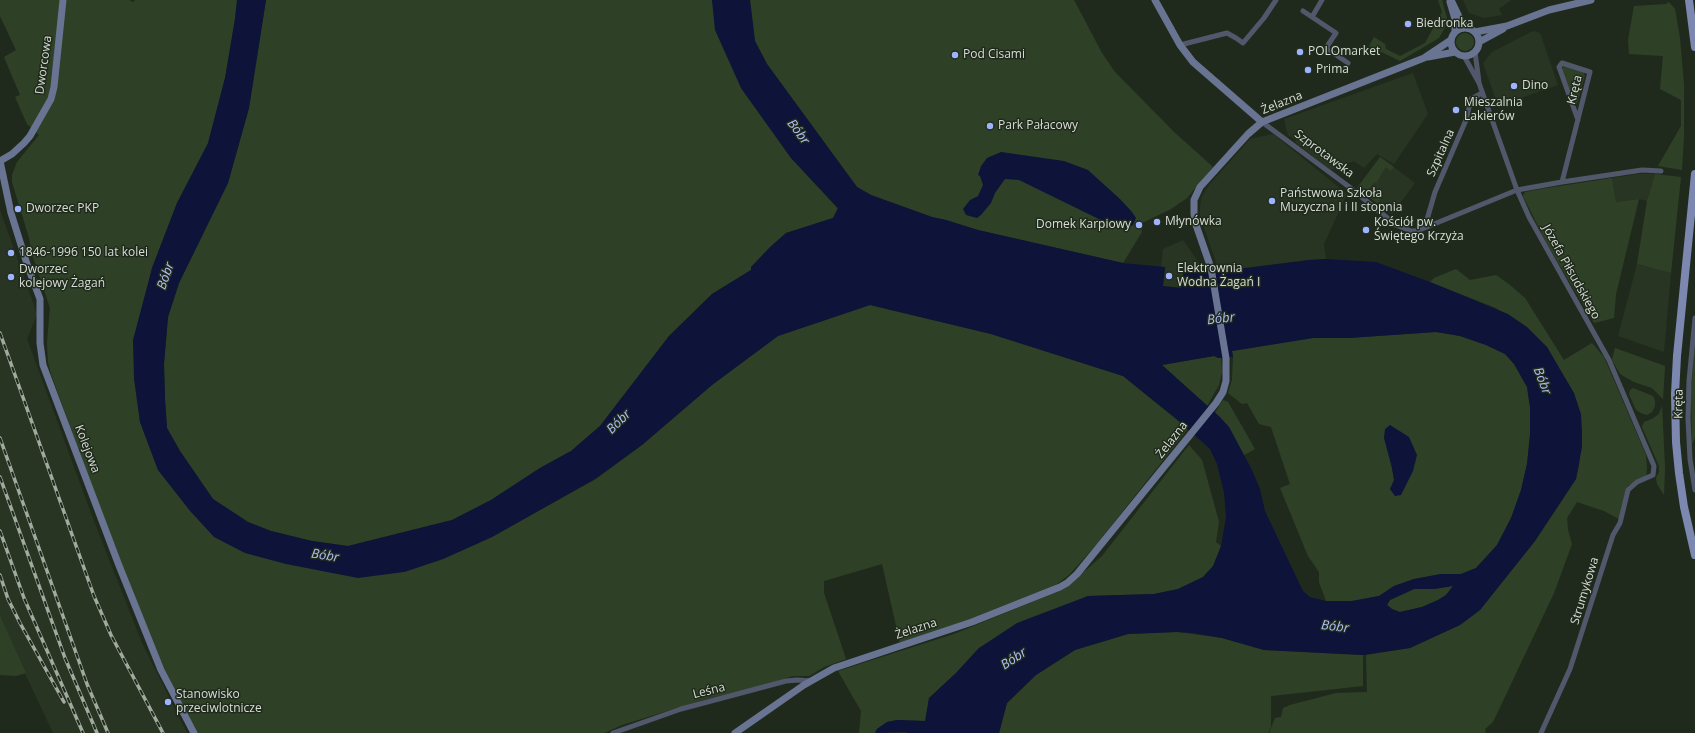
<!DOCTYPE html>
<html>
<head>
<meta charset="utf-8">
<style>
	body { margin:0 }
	canvas { display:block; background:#202a1c }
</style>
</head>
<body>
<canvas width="1695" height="733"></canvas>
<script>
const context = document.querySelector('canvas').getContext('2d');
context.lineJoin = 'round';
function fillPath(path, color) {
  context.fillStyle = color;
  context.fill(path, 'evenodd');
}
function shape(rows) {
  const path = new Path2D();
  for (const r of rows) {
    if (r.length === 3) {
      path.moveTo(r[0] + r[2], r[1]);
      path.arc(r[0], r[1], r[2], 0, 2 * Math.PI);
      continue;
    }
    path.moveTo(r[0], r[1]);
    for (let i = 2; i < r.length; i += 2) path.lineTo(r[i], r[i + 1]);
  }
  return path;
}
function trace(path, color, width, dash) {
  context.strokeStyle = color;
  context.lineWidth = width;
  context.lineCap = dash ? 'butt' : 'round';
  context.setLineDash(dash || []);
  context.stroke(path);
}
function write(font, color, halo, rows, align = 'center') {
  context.font = font + ' "Open Sans",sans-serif';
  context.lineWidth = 3;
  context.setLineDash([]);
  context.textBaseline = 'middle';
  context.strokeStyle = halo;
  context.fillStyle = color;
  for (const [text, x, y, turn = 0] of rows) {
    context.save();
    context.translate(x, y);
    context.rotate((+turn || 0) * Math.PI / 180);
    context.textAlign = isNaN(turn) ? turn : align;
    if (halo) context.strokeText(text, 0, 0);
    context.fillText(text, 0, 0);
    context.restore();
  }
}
const built = shape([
	[1463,0,1511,0,1499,9,1502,15,1484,18,1469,13],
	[1533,31,1540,33,1558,85,1498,106,1483,63,1492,52],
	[1413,73,1428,114,1394,164,1377,154,1364,168,1354,161,1331,170,1295,142,1296,140,1288,135,1284,119],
	[1273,134,1347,194,1324,244,1326,259,1309,260,1219,271,1200,216,1200,206,1202,196,1210,184,1250,139],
	[1380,157,1415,183,1392,214,1357,188],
	[1638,174,1655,174,1647,201,1639,199,1616,202,1612,178],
	[0,210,37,314,27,339,92,516,142,643,187,733,53,733,0,620],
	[1183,240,1204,270,1185,268,1181,288,1163,286,1165,267,1161,267,1163,249],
	[1637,264,1671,273,1664,352,1618,336]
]);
const green = shape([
	[0,0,129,0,133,2,135,0,237,0,235,19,225,78,208,144,177,203,152,268,134,378,140,422,158,470,191,512,404,572,443,559,492,537,596,479,642,445,712,385,778,336,870,305,991,334,1123,376,1188,429,1096,545,1070,574,1057,584,1029,597,970,621,900,643,882,564,824,581,824,593,846,659,824,667,809,676,793,676,764,685,703,700,622,725,604,733,198,733,164,668,122,568,51,374,48,362,47,342,50,308,32,254,29,238,12,182,12,175,17,162,39,135,27,124,15,97,20,95,4,57,16,50,0,16],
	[266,0,712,0,713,5,741,88,791,158,838,209,833,218,786,233,751,267,751,270,712,294,669,336,600,426,571,451,540,468,491,500,452,520,348,546,312,541,271,531,248,522,213,499,180,451,167,428,165,399,164,364,168,317,179,283,228,183,249,108],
	[750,0,1074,0,1102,53,1115,72,1174,132,1213,167,1187,198,1171,209,1140,224,1142,232,1123,263,978,230,946,220,932,217,871,195,857,187,767,64,755,41],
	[1438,0,1442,0,1448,22,1439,38,1400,61,1369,46,1374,37,1385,44,1386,49,1400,56,1425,43,1442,12],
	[1667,2,1670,3,1675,9,1680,38,1684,85,1684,136,1682,170,1658,166,1681,126,1681,100,1660,89,1663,56,1629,54,1628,40,1634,6,1667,4],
	[1465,42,9],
	[1564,66,1583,72,1585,75,1577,104,1575,104,1562,69],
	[1380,157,1394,167,1391,171,1386,167,1376,183,1374,182,1369,189,1381,198,1377,203,1357,188],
	[1655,174,1681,177,1671,273,1637,264,1647,201],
	[1612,178,1616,202,1639,199,1616,294,1614,318,1594,323,1546,242,1523,196,1525,192,1541,189],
	[1456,269,1470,280,1496,275,1510,285,1525,298,1564,360,1592,343,1604,357,1646,455,1647,469,1646,477,1628,486,1625,493,1619,519,1604,511,1577,502,1567,518,1568,530,1572,544,1554,593,1493,722,1485,729,1486,733,1269,733,1275,718,1281,717,1283,708,1290,705,1336,693,1367,692,1366,655,1410,648,1460,625,1480,610,1535,541,1576,479,1579,466,1582,432,1558,367,1547,347,1496,308,1430,282,1434,278],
	[1436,332,1460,336,1486,345,1505,354,1514,364,1527,387,1530,407,1530,435,1527,464,1521,490,1511,518,1497,545,1476,568,1461,574,1441,574,1414,579,1394,586,1379,596,1352,601,1326,601,1319,582,1319,572,1308,556,1280,488,1290,484,1271,427,1259,424,1247,403,1242,404,1228,393,1232,380,1233,357,1232,351,1313,338,1349,338],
	[1386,446,1406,485,1390,490,1394,480,1390,457],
	[1695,342,1695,437,1692,444,1691,391],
	[1615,348,1665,366,1663,399,1652,388,1634,382,1620,374,1612,360],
	[1214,356,1221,358,1222,372,1219,385,1207,406,1162,365],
	[1633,388,1653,396,1655,401,1655,406,1652,412,1647,415,1641,413,1636,410,1629,394,1630,390],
	[1223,400,1228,402,1255,449,1244,455,1229,427,1215,413],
	[1662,406,1665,467,1664,495,1657,484,1656,478,1659,472,1659,466,1642,427,1644,422,1652,419,1659,414],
	[1189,445,1202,460,1219,522,1216,542,1221,546,1213,566,1203,577,1178,589,1154,594,1088,596,979,648,956,673,929,698,926,721,897,720,887,722,877,729,875,733,859,733,861,711,838,671,954,634,1064,589,1102,556],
	[1453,586,1446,595,1438,600,1422,607,1399,612,1392,609,1387,605,1390,600,1414,589,1434,589],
	[0,616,1,618,26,673,16,676,0,675],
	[1177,632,1222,638,1264,650,1363,655,1363,686,1271,696,1271,727,1268,733,999,733,1007,703,1036,675,1075,650,1128,634]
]);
const water = shape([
	[237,0,266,0,249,108,228,183,179,283,168,317,164,364,165,399,167,428,180,451,213,499,248,522,271,531,312,541,348,546,452,520,491,500,540,468,571,451,600,426,669,336,712,294,751,270,751,267,770,247,786,233,833,218,838,208,791,158,741,88,715,30,712,0,750,0,755,41,767,64,857,187,871,195,932,217,946,220,978,230,1123,263,1165,267,1163,286,1181,288,1184,269,1207,272,1223,271,1309,260,1326,259,1376,262,1430,282,1508,314,1527,327,1547,347,1574,393,1581,414,1582,432,1582,447,1576,479,1535,541,1480,610,1460,625,1410,648,1363,655,1264,650,1222,638,1192,633,1177,632,1128,634,1075,650,1036,675,1007,703,999,733,908,733,905,732,875,733,877,729,887,722,897,720,925,721,929,698,956,673,979,648,1017,623,1088,596,1154,594,1178,589,1203,577,1213,566,1221,546,1226,517,1224,493,1217,464,1210,449,1179,421,1123,376,991,334,870,305,778,336,712,385,642,445,595,479,492,537,443,559,404,572,358,578,286,564,245,553,214,537,191,512,158,470,140,422,134,378,133,340,152,268,177,203,208,143,225,78,235,19],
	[1436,332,1460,336,1486,345,1505,354,1514,364,1527,387,1530,407,1530,435,1527,464,1521,490,1511,518,1497,545,1476,568,1461,574,1441,574,1414,579,1394,586,1379,596,1352,601,1326,601,1310,597,1303,591,1265,511,1260,489,1252,470,1229,427,1220,417,1162,365,1214,356,1218,358,1233,357,1232,351,1313,338,1349,338],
	[1453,586,1446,595,1438,600,1422,607,1400,612,1392,609,1387,605,1390,600,1414,589,1434,589],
	[1001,152,1064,161,1088,170,1120,199,1132,212,1136,218,1133,225,1126,229,1125,227,1109,224,1019,180,1005,179,995,193,991,203,981,215,977,218,966,215,963,209,970,200,978,196,983,185,980,176,978,175,981,166,987,158],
	[1390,425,1409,437,1417,455,1413,471,1401,495,1395,496,1390,489,1394,480,1392,468,1384,438,1385,429]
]);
const street = shape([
	[1303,11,1336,33,1326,48,1348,63],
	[1312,17,1322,0],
	[1180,45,1227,33,1236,38,1243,43,1264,18,1276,0],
	[1475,52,1479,82],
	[1464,56,1479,83,1517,190,1529,217,1609,360,1654,466,1653,475,1637,482,1628,490,1620,523,1613,535,1570,669,1541,733],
	[1262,122,1348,186,1396,225,1411,231,1417,231,1517,190,1562,182,1590,72,1562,63,1559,67,1578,120],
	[1562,182,1642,170,1661,171],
	[1427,227,1426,223,1435,192,1466,120,1471,99,1482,93],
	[1695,318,1689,381,1688,419,1690,459,1695,490],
	[613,733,681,709,786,681,797,680,812,681]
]);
const secondary = shape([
	[1155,0,1180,45,1193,62,1262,122],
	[1451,0,1462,23,1468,28],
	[1450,2,1455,19,1455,32],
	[1465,42,14],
	[1475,32,1507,26,1549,10,1591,0],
	[1479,42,1503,29],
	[1428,57,1455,52],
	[0,161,11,213,27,264,40,299,40,343,43,365,118,563,161,670,194,733],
	[0,161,12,154,24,143,30,136,51,99,54,87,63,0],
	[735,733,804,685,834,668,972,622,1060,587,1067,583,1077,574,1216,403,1223,392,1226,381,1226,358,1211,268,1195,222,1194,213,1194,200,1200,187,1248,134,1262,122,1424,58,1451,40]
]);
const primary = shape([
	[1689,0,1695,47],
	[1695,174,1677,356,1675,394,1676,442,1679,473,1684,507,1695,555]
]);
const rail = shape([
	[0,333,94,596,111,635,163,733],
	[0,438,87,684,108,733],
	[0,477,65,658,97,733],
	[0,531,24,598,83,733],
	[0,575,8,599,20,623,64,702]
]);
const markers = [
	[1408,24,4,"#9eb3fd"],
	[1300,52,4,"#9eb3fd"],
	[955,55,4,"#9eb3fd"],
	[1308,70,4,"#9eb3fd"],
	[1514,86,4,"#9eb3fd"],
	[1456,110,4,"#9eb3fd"],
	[990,126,4,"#9eb3fd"],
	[1272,201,4,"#9eb3fd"],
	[18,209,4,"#9eb3fd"],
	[1157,222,4,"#9eb3fd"],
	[1139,225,4,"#9eb3fd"],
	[1366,230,4,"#9eb3fd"],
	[11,253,4,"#9eb3fd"],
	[1169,276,4,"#9eb3fd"],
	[11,277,4,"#9eb3fd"],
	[168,702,4,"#9eb3fd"]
];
const poiNames = [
	["Biedronka",1416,24],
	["POLOmarket",1308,52],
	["Pod Cisami",963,55],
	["Prima",1316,70],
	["Dino",1522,86],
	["Mieszalnia",1464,103],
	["Lakierów",1464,117],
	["Park Pałacowy",998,126],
	["Państwowa Szkoła",1280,194],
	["Muzyczna I i II stopnia",1280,208],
	["Dworzec PKP",26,209],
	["Młynówka",1165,222],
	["Kościół pw.",1374,223],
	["Świętego Krzyża",1374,237],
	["Domek Karpiowy",1131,225,"right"],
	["1846-1996 150 lat kolei",19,253],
	["Elektrownia",1177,269],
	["Wodna Żagań I",1177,283],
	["Dworzec",19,270],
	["kolejowy Żagań",19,284],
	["Stanowisko",176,695],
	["przeciwlotnicze",176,709]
];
const streetNames = [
	["Dworcowa",44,65,-82],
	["Kręta",1575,90,-76],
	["Żelazna",1282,103,-22],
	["Szpitalna",1441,153,-66],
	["Szprotawska",1324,154,37],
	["Józefa Piłsudskiego",1571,272,61],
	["Kręta",1679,404,-89],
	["Żelazna",1172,440,-52],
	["Kolejowa",87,449,69],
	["Strumykowa",1585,591,-73],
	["Żelazna",916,629,-18],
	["Leśna",709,691,-14]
];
const waterNames = [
	["Bóbr",798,132,53],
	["Bóbr",166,276,-71],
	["Bóbr",1221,319,-6],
	["Bóbr",1542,381,69],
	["Bóbr",619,422,-45],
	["Bóbr",325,556,9],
	["Bóbr",1335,627,7],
	["Bóbr",1014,659,-34]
];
fillPath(built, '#273522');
fillPath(green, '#2e4127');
fillPath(water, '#0d1339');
trace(street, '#52586b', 5);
trace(secondary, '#697392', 7);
trace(primary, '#7c88b0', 8);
trace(rail, '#a2aaa0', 3.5);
trace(rail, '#202a1c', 2, [6]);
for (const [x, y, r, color] of markers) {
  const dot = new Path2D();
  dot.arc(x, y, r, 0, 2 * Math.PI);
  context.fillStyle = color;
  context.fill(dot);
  trace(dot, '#202a1c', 1.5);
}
write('12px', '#d7ded5', '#202a1c', poiNames, 'left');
write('12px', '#d7ded5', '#202a1c', streetNames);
write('italic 13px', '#afc0f8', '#202a1c', waterNames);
</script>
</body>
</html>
